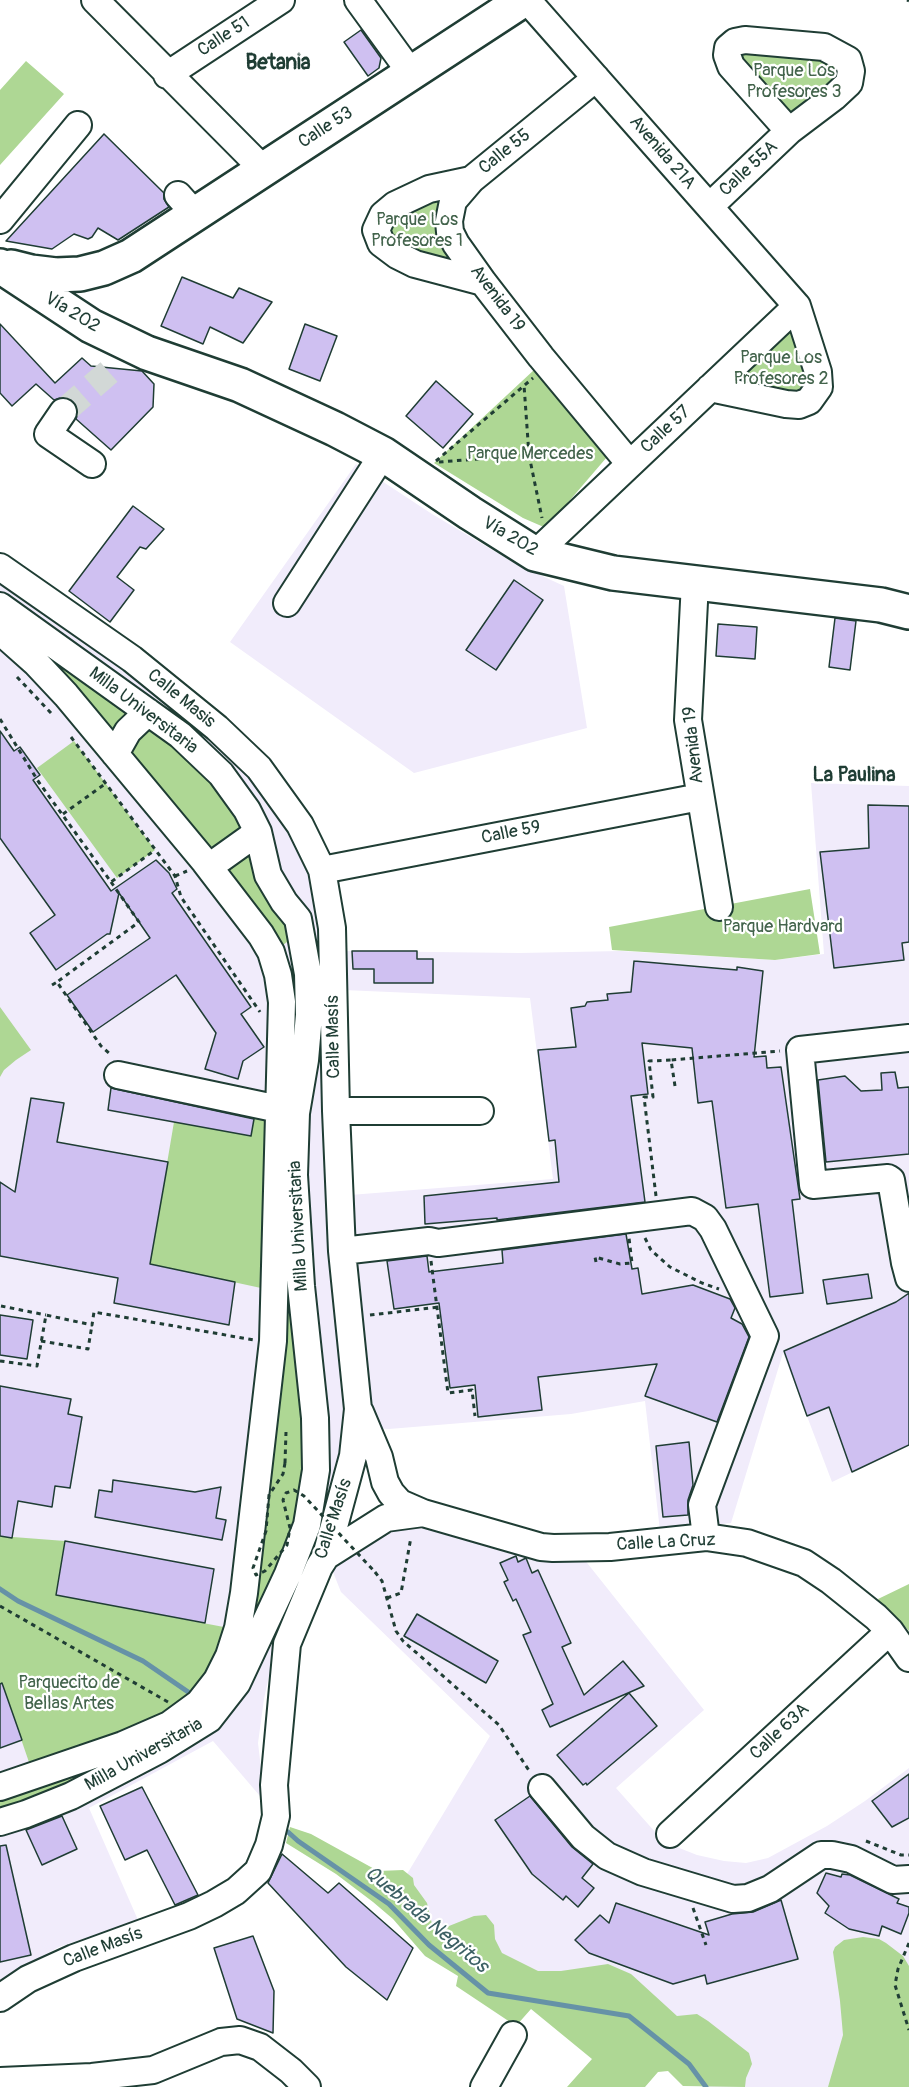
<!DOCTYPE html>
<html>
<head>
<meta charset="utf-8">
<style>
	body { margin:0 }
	canvas { display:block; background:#fff }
</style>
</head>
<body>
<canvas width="909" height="2087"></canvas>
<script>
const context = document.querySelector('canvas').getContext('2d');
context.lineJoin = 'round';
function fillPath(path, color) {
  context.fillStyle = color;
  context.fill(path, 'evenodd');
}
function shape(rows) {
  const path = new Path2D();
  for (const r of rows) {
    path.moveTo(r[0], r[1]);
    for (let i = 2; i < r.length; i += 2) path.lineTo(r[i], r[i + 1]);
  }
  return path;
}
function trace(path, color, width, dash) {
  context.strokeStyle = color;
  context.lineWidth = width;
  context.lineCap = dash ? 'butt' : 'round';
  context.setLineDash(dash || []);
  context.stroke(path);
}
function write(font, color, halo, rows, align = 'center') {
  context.font = font + ' Pangolin,sans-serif';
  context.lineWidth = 4.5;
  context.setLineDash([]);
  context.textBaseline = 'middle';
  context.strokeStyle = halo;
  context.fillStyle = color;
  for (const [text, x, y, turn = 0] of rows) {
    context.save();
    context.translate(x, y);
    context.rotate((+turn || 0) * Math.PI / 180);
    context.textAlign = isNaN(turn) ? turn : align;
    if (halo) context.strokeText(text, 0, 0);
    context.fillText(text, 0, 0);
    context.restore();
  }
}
const built = shape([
	[356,464,432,514,516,564,564,586,587,728,414,773,230,642],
	[0,581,130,669,256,778,285,821,315,877,323,929,349,1409,344,1456,317,1552,274,1652,264,1699,258,1743,265,1802,213,1741,89,1808,138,1920,59,1947,23,1967,0,1983],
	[811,783,909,786,909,1445,832,1482,783,1353,731,1523,660,1531,645,1401,571,1414,389,1429,373,1428,367,1414,350,1195,553,1179,530,998,343,990,343,951,520,953,621,951,775,960,824,954],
	[421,1519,580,1554,704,1710,616,1788,664,1842,697,1855,724,1861,746,1863,768,1858,827,1826,865,1801,909,1768,909,2087,706,2087,689,2064,488,1993,389,1904,490,1736,341,1592,331,1567,388,1525]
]);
const green = shape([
	[824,47,851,71,789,131,728,48],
	[26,61,64,94,0,165,0,90],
	[471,180,450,210,483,282,397,255,383,215],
	[797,306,809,401,710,388],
	[535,369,607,457,546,528,523,518,434,463],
	[11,631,135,710,112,737],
	[153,721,220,783,242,826,236,835,219,847,207,846,130,764,128,744],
	[74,741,155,850,117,878,37,768],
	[249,852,290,918,291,939,283,945,280,945,227,873,229,865],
	[810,889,820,954,775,960,612,950,609,927],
	[0,1007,31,1050,16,1060,4,1070,0,1077],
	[255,1110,270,1112,261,1288,150,1264,174,1122,251,1135],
	[281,1146,296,1292,307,1504,234,1672,176,1737,0,1813,0,1801,91,1770,151,1745,226,1674],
	[0,1536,65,1541,56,1595,229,1628,213,1672,169,1716,31,1768,10,1707,0,1699],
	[909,1584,909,1631,896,1617,882,1607,878,1599],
	[290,1827,311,1834,378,1871,403,1870,413,1878,414,1885,427,1903,432,1924,439,1927,449,1926,474,1916,486,1915,494,1925,495,1939,502,1953,538,1971,561,1971,608,1964,631,1974,677,2016,697,2014,708,2021,749,2053,752,2064,746,2078,745,2087,683,2086,668,2071,658,2072,645,2087,567,2087,592,2059,531,2009,516,2026,456,1986,458,1976,425,1956,393,1919,373,1902,336,1874,286,1843],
	[863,1937,879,1939,886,1943,903,1956,909,1966,909,2087,828,2087,843,2035,840,2001,833,1952,835,1947,844,1940]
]);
const stream = shape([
	[0,1589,18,1601,143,1661,194,1696],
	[288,1832,298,1841,389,1904,429,1945,488,1993,629,2016,689,2064,706,2087]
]);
const building = shape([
	[361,30,381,58,379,68,368,76,344,42,361,30],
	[104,134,164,193,164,199,169,207,118,240,98,228,92,237,88,239,74,234,52,249,6,241,104,134],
	[182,277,233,298,239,288,272,302,243,343,210,327,203,344,161,326,182,277],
	[0,324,55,383,82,358,91,366,142,371,154,384,153,407,111,450,76,419,78,413,77,406,71,399,64,397,54,400,36,384,12,406,0,393,0,324],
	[305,324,337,336,320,381,289,369,305,324],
	[436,381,473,414,443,448,406,416,436,381],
	[133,506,164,529,146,549,140,547,117,577,134,590,110,622,69,591,133,506],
	[514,580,543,600,496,670,466,650,514,580],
	[835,618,856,621,850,670,829,667,835,618],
	[718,624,757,627,755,659,716,656,718,624],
	[0,731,14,751,20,747,40,775,33,780,111,891,156,860,169,873,177,889,172,893,251,1007,241,1014,264,1047,243,1061,238,1079,205,1069,216,1033,176,975,93,1032,67,995,150,938,119,893,110,934,107,934,56,970,30,933,55,915,0,838,0,731],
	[868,805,909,806,909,942,902,943,904,960,834,968,820,852,869,848,868,805],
	[352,951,417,951,417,959,433,959,433,983,374,983,374,969,353,969,352,951],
	[634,961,737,970,737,967,763,971,754,1057,766,1056,767,1068,781,1067,800,1199,792,1200,803,1293,770,1297,758,1204,726,1208,712,1101,698,1103,692,1048,642,1043,648,1094,631,1096,645,1202,497,1220,497,1218,425,1224,424,1196,559,1182,555,1140,549,1141,538,1050,576,1047,571,1008,585,1006,587,1002,608,1000,607,994,631,992,634,961],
	[895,1072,898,1088,909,1087,909,1154,826,1162,818,1080,845,1076,861,1091,882,1090,881,1073,895,1072],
	[111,1088,254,1119,251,1136,108,1110,111,1088],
	[31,1098,64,1103,57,1142,168,1162,150,1264,235,1282,229,1325,114,1303,118,1278,0,1256,0,1182,15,1192,31,1098],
	[626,1234,632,1269,638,1268,642,1294,693,1285,730,1299,735,1308,731,1318,742,1324,749,1337,717,1422,645,1396,657,1364,538,1377,542,1410,478,1417,475,1385,450,1388,439,1303,394,1309,387,1261,427,1256,429,1272,503,1263,502,1250,626,1234],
	[868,1274,872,1298,827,1304,823,1280,868,1274],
	[909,1293,909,1445,852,1472,829,1407,807,1416,784,1351,896,1302,909,1293],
	[0,1315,33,1320,27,1359,0,1355,0,1315],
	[0,1386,71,1399,68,1414,82,1417,70,1488,55,1486,52,1507,18,1501,12,1538,0,1536,0,1386],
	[689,1442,693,1485,688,1500,688,1515,663,1517,656,1446,689,1442],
	[113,1480,195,1492,221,1487,216,1518,226,1520,222,1540,95,1517,99,1490,112,1492,113,1480],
	[65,1541,214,1569,205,1623,56,1595,65,1541],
	[516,1556,518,1562,526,1558,532,1573,538,1570,571,1643,562,1647,584,1695,623,1661,644,1686,550,1727,542,1710,553,1704,523,1635,531,1632,516,1599,513,1601,504,1582,508,1580,500,1563,516,1556],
	[417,1614,498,1661,486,1683,404,1636,417,1614],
	[2,1683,22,1740,0,1748,0,1684,2,1683],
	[629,1693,657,1726,587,1785,586,1783,583,1785,557,1755,629,1693],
	[909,1774,909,1818,892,1827,872,1801,909,1774],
	[142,1787,198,1895,175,1905,147,1850,125,1860,100,1806,142,1787],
	[530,1796,572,1847,593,1864,582,1878,594,1888,578,1907,566,1896,563,1900,532,1874,495,1820,530,1796],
	[62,1816,77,1849,42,1865,26,1830,62,1816],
	[6,1845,31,1955,0,1962,0,1846,6,1845],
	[282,1854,328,1893,339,1883,413,1948,387,2000,346,1967,268,1883,282,1854],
	[826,1873,841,1877,842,1874,850,1875,899,1899,897,1903,909,1907,909,1913,901,1934,882,1926,879,1936,849,1929,825,1913,829,1906,817,1893,826,1873],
	[781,1900,798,1959,707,1984,705,1975,673,1984,589,1953,575,1940,600,1915,609,1923,616,1903,709,1935,705,1922,732,1914,753,1912,781,1900],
	[253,1936,274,1991,273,2033,237,2019,214,1948,253,1936]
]);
const minorTunnel = shape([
	[63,412,109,372]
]);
const path = shape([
	[907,0,909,1],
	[529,455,542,518],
	[436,461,533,378],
	[439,462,529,455,524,385],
	[17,677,51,713],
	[0,719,38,781,111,882,155,850],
	[71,737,175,876,181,897,260,1012],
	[63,814,105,784],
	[175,876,187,871],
	[111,882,139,922,57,982,101,1046,111,1055],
	[52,985,57,982],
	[675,1086,671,1060,780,1051],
	[656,1196,644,1097,653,1097,649,1061,671,1060],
	[645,1238,651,1250,670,1267,702,1283,719,1289],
	[431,1261,448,1393,472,1390,475,1416],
	[596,1262,595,1257,620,1264,632,1263,629,1238],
	[1,1306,46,1315],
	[370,1315,439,1307],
	[41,1341,88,1349,92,1325],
	[0,1361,37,1366,46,1315,92,1325,94,1312,254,1340],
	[285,1463,286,1432],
	[375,1572,382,1581,396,1631,403,1641,499,1725,530,1772],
	[387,1598,401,1593,411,1537],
	[0,1606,168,1702],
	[866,1841,901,1855,909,1855],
	[693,1908,706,1945],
	[909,1943,898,1969,895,1985,909,2030]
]);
const minor = shape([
	[95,0,263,169],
	[358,0,411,73],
	[527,0,797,306,818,372,819,387,809,401,799,405,786,404,710,388],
	[167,75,281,0],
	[596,78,471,180,453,201,449,221,450,232,456,244,483,282,541,357,630,464],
	[471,180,429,189,395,205,383,215,376,230,381,243,397,255,415,264,483,282],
	[178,195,195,214],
	[710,206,789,131,834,97,849,83,851,71,848,60,824,47,745,40,735,42,728,48,727,55,731,66,789,131],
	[0,220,78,125],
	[63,412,48,434,92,464],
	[535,554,797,306],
	[0,567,132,659,217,728,259,768,300,825,322,870,332,928,336,1111,342,1251,358,1409,353,1456,326,1556,319,1567,287,1644,274,1785,276,1816,269,1845,258,1871,236,1891,214,1904,189,1916,74,1958,28,1979,0,1998],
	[695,582,688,720,719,907],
	[287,603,383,454],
	[0,606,180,735,221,774,247,810,258,832,268,875,284,902,298,919,308,974,309,1015,305,1060,296,1113,294,1175,301,1286,315,1418,316,1470,307,1525,288,1574,237,1683,209,1719,159,1750,71,1796,26,1814,0,1822],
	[0,631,36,663,66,695,205,862,261,935,271,952,278,975,282,1002,273,1341,244,1593,238,1628,229,1656,217,1680,199,1703,169,1725,123,1745,0,1787],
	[115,754,128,731,148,712],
	[209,867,258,832],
	[322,870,700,797],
	[909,1038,800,1050,813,1185,888,1178,891,1180,905,1263,909,1278],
	[118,1075,293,1112],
	[336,1111,480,1111],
	[342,1251,429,1241,438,1243,692,1211,705,1218,713,1229,765,1336,702,1505,706,1537],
	[360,1412,379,1457,385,1482,391,1493,400,1503,423,1513,541,1547,553,1548,610,1547,706,1537,747,1543,804,1563,831,1581,876,1617,890,1631,909,1658],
	[326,1556,386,1518,423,1513],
	[542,1788,583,1837,607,1856,643,1872,733,1899,748,1898,770,1889,821,1855,832,1855,851,1859,893,1880,909,1879],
	[670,1834,890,1631],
	[0,2081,92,2077,153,2070,221,2042,240,2040,260,2047,291,2071,307,2087],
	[484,2087,513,2035]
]);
const major = shape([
	[0,266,91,326,147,353,240,385,335,429,383,454,470,513,535,554,613,573,881,605,909,612],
	[11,267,31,272,56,275,80,274,104,268,131,256,523,0]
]);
const pathBridge = shape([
	[285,1463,283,1474,269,1495,266,1531,253,1568,256,1575,265,1571,287,1545,290,1528,283,1500,286,1493,294,1490,304,1496,375,1572]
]);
const streetNames = [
	["Calle 51",224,37,-33],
	["Calle 53",326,128,-33],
	["Calle 55",505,152,-39],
	["Avenida 21A",662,153,49],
	["Calle 55A",749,169,-43],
	["Avenida 19",497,299,53],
	["Vía 202",72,313,31],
	["Calle 57",666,430,-43],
	["Vía 202",510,537,30],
	["Calle Masis",181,699,39],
	["Milla Universitaria",143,711,37],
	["Avenida 19",694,745,-96],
	["Calle 59",511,833,-11],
	["Calle Masís",334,1037,-91],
	["Milla Universitaria",299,1226,-93],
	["Calle Masís",334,1519,-72],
	["Calle La Cruz",666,1543,-3],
	["Calle 63A",780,1732,-43],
	["Milla Universitaria",144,1755,-29],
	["Calle Masís",103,1948,-21]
];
const parkNames = [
	["Parque Los",794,71],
	["Profesores 3",794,92],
	["Parque Los",417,220],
	["Profesores 1",417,241],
	["Parque Los",781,358],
	["Profesores 2",781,379],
	["Parque Mercedes",530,454],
	["Parque Hardvard",783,927],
	["Parquecito de",69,1683],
	["Bellas Artes",69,1704]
];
const neighbourhoodNames = [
	["La Paulina",854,776]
];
const waterNames = [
	["Quebrada Negritos",426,1920,40]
];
const quarterNames = [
	["Betania",278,64]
];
fillPath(built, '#f1ecfb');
fillPath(green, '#aed794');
trace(stream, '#6692a7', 5);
fillPath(building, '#cfc0f1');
trace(building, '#1f3d34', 1.5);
trace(minorTunnel, '#d2d8d6', 26, [26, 13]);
trace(minor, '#1f3d34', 30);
trace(major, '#1f3d34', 38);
trace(path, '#1f3d34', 3, [4.5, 4.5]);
trace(minor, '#fff', 26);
trace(major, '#fff', 33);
trace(pathBridge, '#1f3d34', 3, [4.5, 4.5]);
write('18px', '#1f3d34', '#fff', streetNames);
write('18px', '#43644c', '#fff', parkNames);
write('bold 20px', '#1f3d34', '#fff', neighbourhoodNames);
write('italic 20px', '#3c6064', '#fff', waterNames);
write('bold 21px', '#1f3d34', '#fff', quarterNames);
</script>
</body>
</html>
